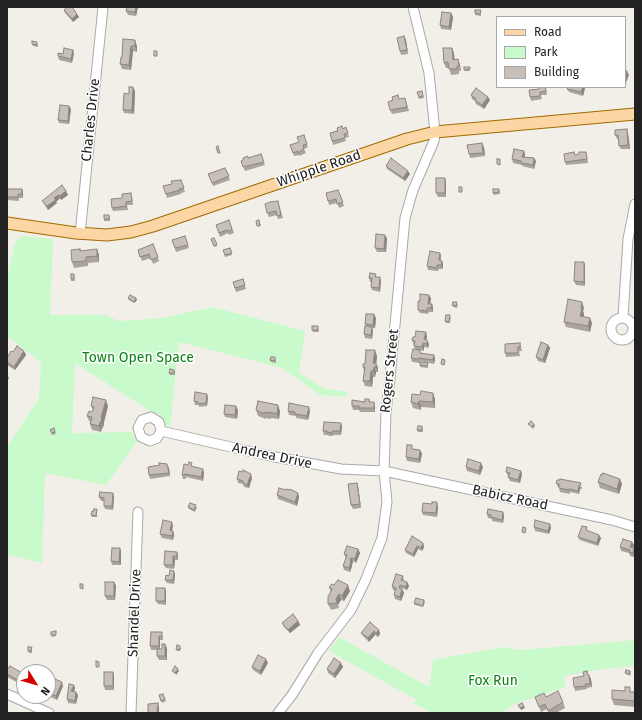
<!DOCTYPE html>
<html>
<head>
<meta charset="utf-8">
<style>
	body { margin:0 }
	#map { position:relative; width:642px; height:720px; overflow:hidden; background:#f2efe9; font-family:"Fira Sans",sans-serif }
	canvas { display:block }
	.frame { position:absolute; inset:0; border:8px solid #222; pointer-events:none }
	.legend { position:absolute; left:496px; top:16px; width:130px; height:72px; box-sizing:border-box; background:#fff; border:1px solid #a7a7a7; margin:0; padding:5px 7px; list-style:none; font-size:12px; color:#222 }
	.legend li { display:flex; align-items:center; gap:8px; height:20px }
	.legend b { width:20px; border:1px solid #a7a7a7 }
	.north { position:absolute; left:16px; top:664px; width:40px; height:40px; box-sizing:border-box; background:#fff; border:1px solid #a7a7a7; border-radius:50%; rotate:127deg; font-size:11px; font-weight:700; line-height:16px; text-align:center; color:#222 }
	.north::after { content:''; display:block; margin:auto; width:14px; height:18px; background:#d40000; clip-path:polygon(50% 0,100% 100%,50% 72%,0 100%) }
</style>
</head>
<body>
<div id="map">
<canvas width="642" height="720"></canvas>
<div class="frame"></div>
<ul class="legend">
<li><b style="height:5px;background:#fcd6a4"></b>Road</li>
<li><b style="height:11px;background:#c8facc"></b>Park</li>
<li><b style="height:11px;background:#c7bfb8"></b>Building</li>
</ul>
<div class="north">N</div>
</div>
<script>
const context = document.querySelector('canvas').getContext('2d');
context.lineJoin = 'round';
function fillPath(path, color) {
  context.fillStyle = color;
  context.fill(path, 'evenodd');
}
function shape(rows) {
  const path = new Path2D();
  for (const r of rows) {
    if (r.length === 3) {
      path.moveTo(r[0] + r[2], r[1]);
      path.arc(r[0], r[1], r[2], 0, 2 * Math.PI);
      continue;
    }
    path.moveTo(r[0], r[1]);
    for (let i = 2; i < r.length; i += 2) path.lineTo(r[i], r[i + 1]);
  }
  return path;
}
function trace(path, color, width, dash) {
  context.strokeStyle = color;
  context.lineWidth = width;
  context.lineCap = dash ? 'butt' : 'round';
  context.setLineDash(dash || []);
  context.stroke(path);
}
function write(font, color, halo, rows, align = 'center') {
  context.font = font + ' "Fira Sans",sans-serif';
  context.lineWidth = 3;
  context.setLineDash([]);
  context.textBaseline = 'middle';
  context.strokeStyle = halo;
  context.fillStyle = color;
  for (const [text, x, y, turn = 0] of rows) {
    context.save();
    context.translate(x, y);
    context.rotate((+turn || 0) * Math.PI / 180);
    context.textAlign = isNaN(turn) ? turn : align;
    if (halo) context.strokeText(text, 0, 0);
    context.fillText(text, 0, 0);
    context.restore();
  }
}
const park = shape([
	[22,236,53,239,50,315,105,315,119,321,162,318,212,307,305,331,299,373,323,388,347,392,346,397,320,395,282,368,179,342,170,427,167,426,159,414,150,411,75,363,72,433,132,432,133,435,137,441,106,485,45,473,42,563,7,554,7,447,39,398,41,363,7,336,7,277,15,243,17,240],
	[339,637,429,687,433,660,503,647,520,650,635,640,635,666,603,669,564,676,565,687,521,702,520,701,501,713,433,713,413,703,417,700,329,651]
]);
const minor = shape([
	[80,234,103,7],
	[623,317,628,239,635,204],
	[622,329,11],
	[161,431,157,438,150,441,141,437,138,428,142,420,151,417,159,422,161,431,270,456,341,469,384,471,612,520,635,527],
	[7,694,49,713],
	[131,713,138,512],
	[278,713,292,695,318,653,351,610,366,579,382,538,387,502,384,471,386,412,390,378,405,218,413,190,434,141,435,132,429,73,413,7]
]);
const major = shape([
	[7,223,76,233,107,235,131,232,153,226,407,139,435,132,635,114]
]);
const wall = shape([
	[127,7,138,7,136,16,128,15,126,11],
	[64,10,77,14,79,17,73,22,65,13],
	[481,10,481,16,475,15,475,13],
	[451,13,453,17,451,30,441,29,440,25],
	[404,36,406,40,408,54,401,55,400,51],
	[123,39,137,46,137,52,133,51,131,70,122,69,120,64,122,57],
	[32,44,38,44,38,47,33,46],
	[452,48,454,53,454,60,458,59,460,65,461,71,459,71,459,74,451,75,449,68,446,68,444,63],
	[74,53,72,63,59,60,58,56],
	[470,69,470,71,465,71,464,70],
	[546,87,547,95,541,95,542,99,531,101,530,97,539,89],
	[585,88,583,96,569,92,567,89],
	[135,91,134,114,124,113,123,110],
	[422,91,424,98,419,99,417,92],
	[471,95,490,100,484,109,476,104,475,101,472,99],
	[406,101,409,111,392,114,390,110],
	[71,109,69,124,59,123,58,120],
	[346,127,349,137,345,138,346,141,333,145,330,133],
	[627,129,628,133,630,149,621,149,619,146,619,138,617,139,615,135],
	[304,135,308,147,304,149,306,153,299,156,299,155,294,156,290,145,299,142],
	[484,147,485,156,470,158,469,154],
	[574,152,575,155,579,154,586,152,587,155,588,163,566,165,565,162],
	[261,154,265,165,245,171,241,161],
	[525,154,525,157,534,158,536,161,534,169,522,166,522,165,513,163,512,159],
	[386,166,410,174,405,181,387,169],
	[225,168,230,180,213,186,208,174],
	[181,180,185,192,181,193,181,194,167,198,163,186,172,184],
	[446,181,446,197,438,197,436,193],
	[7,189,22,189,23,193,23,198,19,198,19,201,7,200],
	[499,189,500,194,494,195,493,193],
	[338,190,344,206,339,208,337,203,329,205,328,201],
	[66,191,68,195,61,200,60,198,56,202,57,203,48,210,42,201],
	[132,197,133,205,127,205,128,210,113,211,112,208],
	[279,205,283,218,278,219,277,215,269,217,267,213],
	[109,215,110,217,110,221,104,221,104,219],
	[229,220,234,233,229,235,228,233,220,237,216,225],
	[259,220,261,226,258,227,256,221],
	[185,236,189,248,176,252,172,240],
	[214,238,217,246,214,247,211,239],
	[387,238,386,252,377,252,375,248],
	[153,244,159,261,153,264,151,258,142,261,138,250],
	[230,248,232,255,225,257,223,250],
	[97,249,99,255,99,262,88,263,88,266,74,268,72,262,80,251],
	[440,253,441,256,440,261,442,261,443,264,443,269,439,269,438,271,428,270,427,266],
	[584,262,585,266,585,286,576,285,574,281],
	[74,274,75,281,71,281,71,279],
	[377,277,381,281,380,292,372,290,371,287,372,282,370,282,369,278],
	[243,279,246,289,236,292,233,282],
	[128,298,136,298,137,300,134,303,129,300],
	[431,298,430,304,432,304,433,308,433,312,429,312,428,314,420,313,418,310],
	[458,304,457,308,453,307,452,305],
	[584,308,583,311,584,314,584,317,592,323,590,332,566,327,564,322],
	[451,317,450,323,446,323,445,321],
	[376,318,375,328,372,328,373,331,372,339,365,338,364,334,366,326,365,324],
	[318,326,319,332,313,332,312,330],
	[427,336,426,340,429,344,428,348,424,347,424,351,420,350,421,353,434,355,435,359,434,364,420,361,420,363,412,362,411,358,415,349,412,340,415,337],
	[520,343,521,346,522,351,519,351,520,356,506,357,505,353],
	[548,345,550,348,545,363,538,361,536,357],
	[24,351,26,355,15,370,7,365,7,358,13,352],
	[377,356,376,363,378,368,378,372,376,372,375,377,373,377,372,387,365,386,363,381,364,371,363,367],
	[276,359,276,363,271,362,270,360],
	[428,363,428,368,420,367,420,365],
	[174,370,175,371,175,375,170,375,169,373],
	[433,393,435,399,435,408,421,407,421,410,413,408,411,402,420,395],
	[208,397,207,406,199,407,199,405,195,405,194,401],
	[369,399,370,402,375,406,375,412,360,412,359,410,353,410,352,406],
	[91,406,108,406,104,422,104,423,103,428,102,428,101,432,92,430,90,424,90,421,89,421,87,416,92,412,93,410],
	[238,410,237,419,225,417,224,414],
	[256,410,280,411,279,419,271,418,271,419,266,418,266,419,258,416],
	[288,411,310,411,308,420,296,418,296,416,289,415],
	[342,426,341,435,333,435,333,436,329,436,328,435,324,435,323,431],
	[54,428,56,434,52,435,50,430],
	[423,428,423,432,418,432,417,430],
	[414,449,420,450,422,454,420,463,407,461,406,457],
	[193,467,204,472,203,481,186,477,186,479,183,479,182,475],
	[466,467,483,467,480,475,467,471],
	[169,468,170,476,150,479,149,475],
	[506,472,522,474,520,483,510,481,508,477,509,476,508,476],
	[603,475,622,484,619,494,600,488,598,482],
	[252,478,249,488,244,487,243,484,238,483,237,479],
	[560,479,582,487,582,489,580,489,579,494,570,492,570,494,560,492,559,488,559,487,558,487,556,483,560,480],
	[357,483,358,486,361,508,353,509,351,505],
	[113,493,114,497,113,510,105,509,104,506,104,501,101,501,99,497],
	[298,493,299,497,297,506,278,499,277,495],
	[438,506,437,517,423,515,422,512],
	[188,507,197,507,195,512,189,509],
	[94,511,97,511,97,517,92,517,91,515],
	[503,512,504,516,503,523,492,521,492,519,488,518,487,514],
	[550,524,551,528,549,534,535,531,534,527],
	[173,526,172,531,173,531,174,535,173,540,162,538,160,534],
	[588,531,601,538,598,546,580,540,578,537],
	[632,542,634,545,633,548,635,550,634,557,630,556,629,553,621,551,620,547],
	[423,543,424,547,422,551,418,549,414,557,406,553,405,550],
	[120,548,121,552,121,565,112,565,111,561],
	[358,549,360,553,356,563,353,561,352,565,352,566,350,572,344,570,343,566,346,558,344,554],
	[177,552,178,555,178,560,175,560,174,569,166,568,164,565],
	[175,574,174,584,167,583,165,580],
	[403,576,404,581,407,582,409,586,407,590,402,588,404,593,401,601,395,599,394,595,395,591,393,590,392,586],
	[114,582,116,586,115,600,107,600,105,596],
	[334,585,350,591,344,601,341,600,338,605,339,608,331,610,328,604,331,592,329,587],
	[165,588,166,592,166,605,158,604,156,601],
	[424,600,425,602,423,607,415,605,414,603],
	[298,621,300,625,290,633,284,627,282,623],
	[379,630,380,634,378,637,375,635,369,642,363,636,361,633],
	[56,631,56,636,52,637,51,635],
	[151,632,163,636,163,640,160,640,160,649,167,648,167,660,159,660,157,656,157,650,151,650,150,646],
	[181,648,180,651,177,651,176,649],
	[32,649,32,653,29,653,28,651],
	[268,663,261,675,253,670,252,667],
	[341,663,343,667,335,678,328,673,327,669],
	[7,670,24,674,24,686,7,677],
	[630,671,631,673,630,676,626,674,625,673],
	[113,672,114,676,114,690,105,690,104,686],
	[589,675,591,679,592,687,587,688,587,689,575,691,574,687,584,676],
	[48,684,52,686,63,686,57,700,48,696],
	[74,685,75,688,74,691,78,695,76,704,68,703,67,699],
	[625,691,635,692,635,707,614,705,612,699],
	[163,694,166,701,162,703,159,695],
	[535,697,546,697,563,702,565,708,556,713,549,713,547,709,541,712]
]);
const shadedWall = shape([
	[136,7,138,7,136,16,135,12],
	[451,13,453,17,451,30,449,27],
	[77,14,79,17,73,22,72,19],
	[404,36,406,40,408,54,407,50],
	[135,40,137,46,137,52,135,46],
	[131,46,133,51,131,70,129,65],
	[452,48,454,53,455,65,453,60],
	[73,50,74,53,72,63,71,59],
	[458,59,460,65,461,71,459,65],
	[627,71,629,75,626,83,625,78],
	[133,87,135,91,134,114,132,110],
	[583,87,584,87,585,88,583,96,581,92],
	[488,97,490,100,484,109,482,105],
	[69,106,71,109,69,124,68,121],
	[627,129,628,133,630,149,628,145],
	[482,143,484,147,485,156,483,153],
	[524,151,525,154,524,161,522,157],
	[534,158,536,161,534,169,533,165],
	[408,171,410,174,405,181,403,178],
	[445,178,446,181,446,197,445,193],
	[22,189,23,193,23,198,22,194],
	[66,191,68,195,61,200,60,196],
	[59,195,60,198,56,202,57,203,48,210,47,206,54,198],
	[385,235,387,238,386,252,384,249],
	[97,249,99,255,99,262,97,256],
	[440,253,441,256,440,264,439,260],
	[442,261,443,264,443,269,441,265],
	[584,262,585,266,585,286,584,282],
	[380,277,381,281,380,292,379,288],
	[429,295,431,298,430,307,428,304],
	[136,298,137,300,134,303,134,302],
	[582,302,584,308,583,311,584,314,582,321,580,316],
	[432,304,433,308,433,312,431,308],
	[374,314,376,318,375,328,373,325],
	[590,318,592,323,590,332,588,326],
	[372,327,373,331,372,339,371,335],
	[426,332,427,336,426,343,424,339],
	[427,340,429,344,428,348,427,344],
	[423,343,424,347,424,351,422,347],
	[548,345,550,348,545,363,543,360],
	[375,350,377,356,376,367,373,363],
	[24,351,26,355,15,370,14,367],
	[434,355,435,359,434,364,433,360],
	[376,363,378,368,378,372,376,367],
	[374,367,376,372,375,377,373,371],
	[371,371,373,377,372,387,370,381],
	[7,375,9,378,7,382],
	[433,393,435,399,435,408,433,402],
	[207,394,208,397,207,406,206,403],
	[106,400,108,406,104,422,104,423,103,428,101,422,101,418],
	[419,401,421,407,421,410,418,404],
	[374,402,375,406,375,412,374,408],
	[278,405,280,411,279,419,277,414],
	[236,406,238,410,237,419,235,415],
	[309,407,310,411,308,420,307,416],
	[100,422,102,428,101,432,99,426],
	[341,423,342,426,341,435,340,431],
	[534,424,535,426,532,429,532,427],
	[420,450,422,454,420,463,419,459],
	[481,463,483,467,480,475,479,471],
	[167,464,169,468,170,476,169,473],
	[203,469,204,472,203,481,201,477],
	[521,471,522,474,520,483,518,480],
	[251,474,252,478,249,488,247,485],
	[620,479,622,484,619,494,617,489],
	[357,483,358,486,361,508,360,504],
	[579,485,580,489,579,494,578,491],
	[113,493,114,497,113,510,112,506],
	[298,493,299,497,297,506,295,502],
	[437,502,438,506,437,517,436,513],
	[503,512,504,516,503,523,502,520],
	[172,522,173,526,171,534,170,530],
	[550,524,551,528,549,534,548,531],
	[173,531,174,535,173,540,172,536],
	[599,535,601,538,598,546,597,543],
	[632,542,634,545,632,551,630,547],
	[423,543,424,547,422,551,421,548],
	[417,546,418,549,414,557,413,554],
	[120,548,121,552,121,565,119,562],
	[634,548,635,554,634,557,633,553],
	[358,549,360,553,356,563,355,559],
	[177,552,178,555,178,560,177,556],
	[173,556,175,560,174,569,173,565],
	[351,558,353,561,352,565,352,566,350,572,349,568],
	[174,571,175,574,174,584,173,580],
	[114,582,116,586,115,600,114,596],
	[407,582,409,586,407,590,406,587],
	[348,585,350,591,344,601,342,596],
	[165,588,166,592,166,605,165,601],
	[402,589,404,593,401,601,400,597],
	[339,594,341,600,338,605,339,608,337,603,336,599],
	[298,621,300,625,290,633,288,630],
	[379,630,380,634,378,637,376,633],
	[374,631,375,635,369,642,368,638],
	[159,636,160,640,160,650,159,646],
	[165,644,167,648,167,660,165,656],
	[266,659,268,663,261,675,260,671],
	[341,663,343,667,335,678,334,674],
	[178,669,179,671,176,675,175,673],
	[113,672,114,676,114,690,113,686],
	[589,675,591,679,592,687,590,684],
	[62,682,63,686,57,700,56,696],
	[74,685,75,688,73,695,71,691],
	[76,692,78,695,76,704,75,701],
	[158,703,159,707,159,713,157,713],
	[524,706,525,708,521,710,520,708]
]);
const building = shape([
	[67,7,72,7,77,14,72,19,64,10,67,7],
	[127,7,136,7,135,12,126,11,127,7],
	[475,10,481,10,480,14,475,13,475,10],
	[442,12,451,13,449,27,440,25,442,12],
	[404,36,407,50,400,51,397,38,404,36],
	[123,39,135,40,135,46,131,46,129,65,120,64,121,57,122,57,123,39],
	[32,41,37,42,37,45,32,44,32,41],
	[64,48,73,50,71,59,58,56,58,53,63,54,64,48],
	[443,48,452,48,453,60,458,59,459,65,457,66,457,69,449,69,448,62,444,63,443,48],
	[154,51,157,51,157,56,154,56,154,51],
	[464,67,470,67,470,69,464,70,464,67],
	[625,70,627,71,625,78,625,70],
	[129,87,133,87,132,110,123,110,124,93,129,94,129,87],
	[539,87,545,87,546,91,540,92,540,96,530,97,529,90,539,89,539,87],
	[568,87,583,87,581,92,567,89,568,87],
	[476,88,488,97,482,105,475,100,476,99,471,95,476,88],
	[422,91,423,96,419,97,417,92,422,91],
	[398,95,399,99,405,98,407,107,390,110,388,102,393,100,392,97,398,95],
	[60,105,69,106,68,121,58,120,60,105],
	[342,126,343,129,346,127,348,133,344,134,345,138,332,141,330,133,338,131,337,128,342,126],
	[627,129,628,145,619,146,618,135,615,135,615,130,627,129],
	[304,135,307,144,303,145,304,149,298,153,298,151,293,153,290,145,299,142,297,137,304,135],
	[482,143,483,153,469,154,467,145,482,143],
	[218,146,220,153,218,153,216,147,218,146],
	[514,149,524,151,522,157,534,158,533,165,521,163,521,161,512,159,514,149],
	[574,152,575,155,579,154,579,152,586,152,587,159,565,162,564,154,574,152],
	[261,154,264,162,243,167,241,161,243,160,243,158,248,156,248,158,261,154],
	[391,158,408,171,403,178,386,166,391,158],
	[497,159,500,159,500,165,497,164,497,159],
	[225,168,229,176,212,183,208,174,225,168],
	[436,178,445,178,445,193,436,193,436,178],
	[181,180,184,188,179,189,180,190,166,194,163,186,172,184,171,181,181,180],
	[62,185,66,191,60,196,59,195,54,198,56,200,47,206,42,201,62,185],
	[459,187,462,187,462,192,459,192,459,187],
	[7,189,22,189,22,194,18,194,18,197,7,197,7,189],
	[493,189,499,189,499,192,493,193,493,189],
	[338,190,343,202,337,204,336,199,328,201,326,193,338,190],
	[131,193,132,201,126,202,126,206,112,208,111,199,122,198,122,194,131,193],
	[278,201,281,215,277,216,276,211,267,213,265,204,270,202,278,201],
	[104,215,109,215,109,219,104,219,104,215],
	[229,220,232,229,228,231,227,230,219,233,216,225,229,220],
	[259,220,260,225,257,226,256,221,259,220],
	[376,234,385,235,384,249,375,248,376,234],
	[185,236,188,245,175,248,172,240,185,236],
	[214,238,217,244,214,246,211,239,214,238],
	[153,244,158,257,151,260,149,254,140,257,138,250,153,244],
	[230,248,232,253,225,255,223,250,230,248],
	[80,249,80,251,97,249,97,256,86,257,86,261,72,262,71,250,80,249],
	[430,251,440,253,439,260,442,261,441,265,437,265,437,268,427,266,430,251],
	[575,262,584,262,584,282,574,281,575,262],
	[370,273,376,274,375,277,380,277,379,288,371,287,372,278,369,278,370,273],
	[71,274,74,274,74,279,71,279,71,274],
	[243,279,245,285,235,288,233,282,243,279],
	[420,294,429,295,428,304,432,304,431,308,427,308,427,311,418,310,418,301,420,301,420,294],
	[130,295,136,298,134,302,128,298,130,295],
	[568,299,582,302,581,308,582,309,580,316,590,318,588,326,564,322,568,299],
	[453,302,457,302,456,306,452,305,453,302],
	[366,314,374,314,373,325,365,324,366,314],
	[446,315,450,315,449,322,445,321,446,315],
	[312,326,318,326,318,330,312,330,312,326],
	[365,326,372,327,371,335,364,334,365,326],
	[416,331,426,332,424,339,427,340,427,344,423,343,422,347,414,346,415,341,412,340,413,337,415,337,416,331],
	[541,342,548,345,543,360,536,357,541,342],
	[520,343,520,347,518,347,518,353,505,353,505,344,520,343],
	[17,346,24,351,14,367,7,362,7,358,11,351,13,352,17,346],
	[413,349,420,350,420,353,434,355,433,360,419,358,418,359,411,358,413,349],
	[366,350,375,350,373,363,376,363,376,367,374,367,373,371,371,371,370,381,363,381,365,367,363,367,363,364,365,364,366,350],
	[271,357,275,357,275,361,270,360,271,357],
	[442,359,445,360,444,365,441,364,442,359],
	[420,362,428,363,427,366,420,365,420,362],
	[170,369,174,370,174,373,169,373,170,369],
	[421,391,433,393,433,402,419,401,418,404,411,402,412,394,420,395,421,391],
	[195,392,207,394,206,403,198,404,198,402,194,401,195,392],
	[93,397,106,400,101,418,102,418,101,422,100,422,99,426,90,424,92,417,87,416,89,411,92,412,94,407,91,406,93,397],
	[365,399,369,399,369,402,374,402,374,408,359,408,359,406,352,406,352,400,365,402,365,399],
	[258,401,278,405,277,414,269,412,269,413,264,412,264,414,256,410,258,401],
	[289,403,309,407,307,416,295,414,295,412,288,411,289,403],
	[225,405,236,406,235,415,224,414,225,405],
	[531,421,534,424,532,427,528,424,531,421],
	[324,422,341,423,340,431,332,431,332,433,327,432,327,431,323,431,324,422],
	[418,426,422,426,422,430,417,430,418,426],
	[54,428,55,432,52,433,50,430,54,428],
	[407,445,412,445,412,449,420,450,419,459,406,457,407,445],
	[468,459,481,463,479,471,466,467,468,459],
	[189,462,192,463,191,466,203,469,201,477,185,474,184,475,182,475,184,464,188,465,189,462],
	[159,463,167,464,169,473,149,475,148,467,160,465,159,463],
	[507,467,521,471,518,480,508,477,510,473,506,472,507,467],
	[243,470,251,474,247,485,243,483,243,481,237,479,239,471,243,472,243,470],
	[603,473,620,479,617,489,598,482,601,474,603,475,603,473],
	[560,479,581,483,580,486,579,485,578,491,569,489,569,490,559,488,559,484,556,483,557,480,560,480,560,479],
	[357,483,360,504,351,505,348,484,357,483],
	[279,488,286,490,286,489,290,490,290,489,298,493,295,502,277,495,279,488],
	[100,492,113,493,112,506,104,506,104,498,99,497,100,492],
	[432,502,437,502,436,513,422,512,423,503,432,504,432,502],
	[190,503,196,505,194,510,188,507,190,503],
	[94,509,97,509,96,516,91,515,92,511,94,511,94,509],
	[488,509,503,512,502,520,491,517,491,515,487,514,488,509],
	[163,520,172,522,170,530,173,531,172,536,160,534,163,520],
	[535,520,550,524,548,531,534,527,535,520],
	[582,526,587,527,586,530,599,535,597,543,578,537,582,526],
	[523,527,526,528,525,533,522,532,523,527],
	[412,536,423,543,421,548,417,546,413,554,405,550,412,536],
	[623,539,632,542,630,547,634,548,633,553,629,552,630,550,620,547,623,539],
	[347,546,358,549,355,559,351,558,350,562,351,562,349,568,343,566,347,555,344,554,347,546],
	[112,548,120,548,119,562,111,561,112,548],
	[165,551,177,552,177,556,173,556,173,565,164,565,165,551],
	[170,570,174,571,173,580,165,580,166,575,169,576,170,570],
	[396,574,403,576,401,580,407,582,406,587,400,585,399,588,402,589,400,597,394,595,396,588,392,586,396,574],
	[338,580,348,585,342,596,339,594,336,599,337,603,328,604,328,597,332,589,329,587,332,584,334,585,338,580],
	[105,582,114,582,114,596,105,596,105,582],
	[80,584,83,584,83,589,80,588,80,584],
	[156,588,165,588,165,601,156,601,156,588],
	[416,598,424,600,423,606,414,603,416,598],
	[293,614,298,621,288,630,282,623,293,614],
	[370,622,379,630,376,633,374,631,368,638,361,633,370,622],
	[56,631,56,635,51,635,51,632,56,631],
	[151,632,162,632,162,636,159,636,159,646,150,646,151,632],
	[162,644,165,644,165,656,157,656,157,649,162,649,162,644],
	[177,645,180,646,180,650,176,649,177,645],
	[28,647,32,647,31,651,28,651,28,647],
	[258,655,266,659,260,671,252,667,258,655],
	[334,658,341,663,334,674,327,669,334,658],
	[96,661,99,662,99,667,96,667,96,661],
	[10,666,24,674,24,680,23,683,7,674,7,670,10,666],
	[175,666,178,669,175,673,172,671,175,666],
	[626,670,630,671,629,674,625,673,626,670],
	[587,671,588,675,589,675,590,684,585,684,586,686,574,687,573,678,584,676,583,672,587,671],
	[104,672,113,672,113,686,104,686,104,672],
	[55,679,62,682,56,696,48,693,48,684,52,686,55,679],
	[69,684,74,685,71,691,76,692,75,701,67,699,69,684],
	[625,687,630,687,630,692,635,692,635,701,612,699,612,690,625,691,625,687],
	[558,691,563,702,548,711,545,704,539,707,535,697,544,693,546,697,558,691],
	[163,694,165,699,161,701,159,695,163,694],
	[158,703,157,713,148,713,148,704,158,703],
	[522,703,524,706,520,708,518,705,522,703]
]);
const streetNames = [
	["Charles Drive",91,120,-84],
	["Whipple Road",319,169,-19],
	["Rogers Street",390,371,-84],
	["Andrea Drive",272,456,12],
	["Babicz Road",510,498,12],
	["Shandel Drive",135,613,-88]
];
const parkNames = [
	["Town Open Space",138,358],
	["Fox Run",493,681]
];
fillPath(park, '#c8facc');
trace(minor, '#a9a9a9', 11);
trace(major, '#a06b00', 13);
trace(minor, '#fff', 9);
trace(major, '#fcd6a4', 11);
fillPath(wall, '#aba49e');
fillPath(shadedWall, '#8b8681');
fillPath(building, '#c7bfb8');
trace(building, '#8b8681', 1);
write('14px', '#222', '#fff', streetNames);
write('14px', '#0c8416', '#fff', parkNames);
</script>
</body>
</html>
